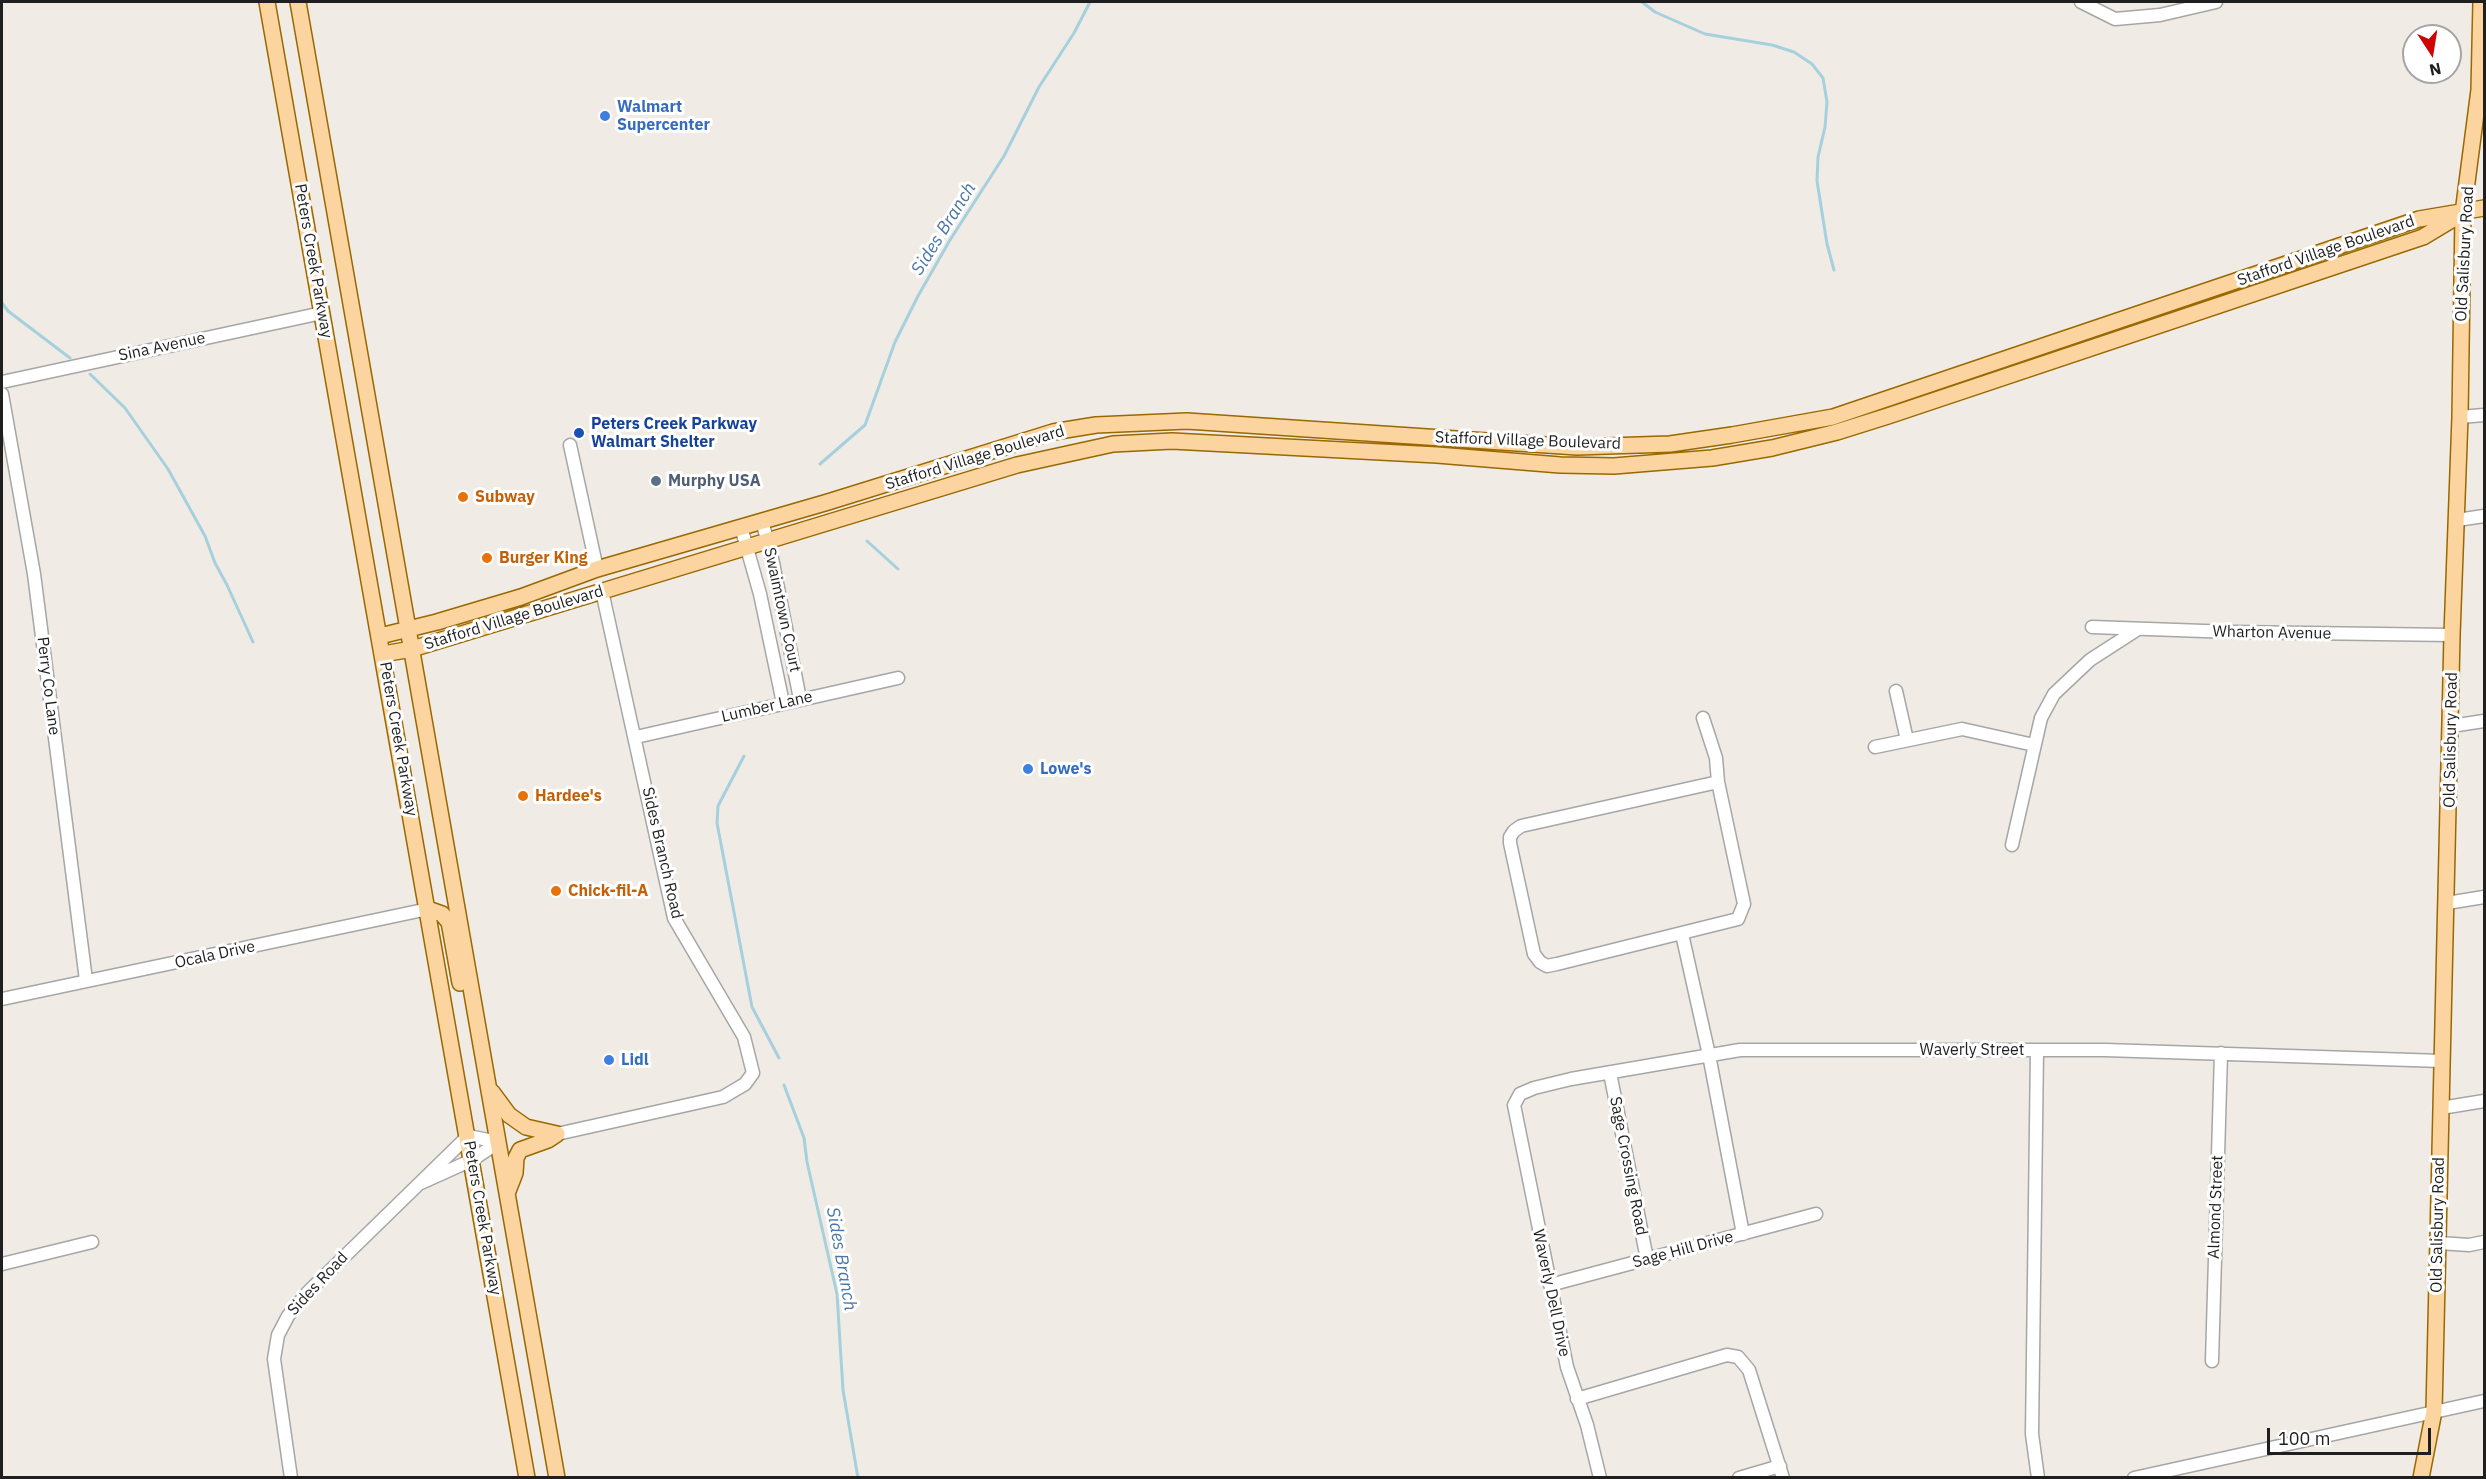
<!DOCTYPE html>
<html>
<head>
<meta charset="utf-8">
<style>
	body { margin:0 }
	#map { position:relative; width:2486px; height:1479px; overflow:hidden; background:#f0ece5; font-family:"IBM Plex Sans",sans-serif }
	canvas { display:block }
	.frame { position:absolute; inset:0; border:3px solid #1f1f1f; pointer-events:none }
	.north { position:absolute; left:2402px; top:24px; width:60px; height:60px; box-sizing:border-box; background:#fff; border:2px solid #a5a5a5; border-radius:50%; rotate:168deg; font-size:16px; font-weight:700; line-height:24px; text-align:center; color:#1f1f1f }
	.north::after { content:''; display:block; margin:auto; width:21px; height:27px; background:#cd0401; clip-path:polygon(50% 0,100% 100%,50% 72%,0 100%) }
	.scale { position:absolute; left:2267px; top:1428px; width:164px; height:27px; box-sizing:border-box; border:3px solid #1f1f1f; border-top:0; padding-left:8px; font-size:18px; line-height:21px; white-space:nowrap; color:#1f1f1f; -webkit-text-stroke:4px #fff; paint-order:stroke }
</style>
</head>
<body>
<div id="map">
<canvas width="2486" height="1479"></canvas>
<div class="frame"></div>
<div class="north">N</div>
<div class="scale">100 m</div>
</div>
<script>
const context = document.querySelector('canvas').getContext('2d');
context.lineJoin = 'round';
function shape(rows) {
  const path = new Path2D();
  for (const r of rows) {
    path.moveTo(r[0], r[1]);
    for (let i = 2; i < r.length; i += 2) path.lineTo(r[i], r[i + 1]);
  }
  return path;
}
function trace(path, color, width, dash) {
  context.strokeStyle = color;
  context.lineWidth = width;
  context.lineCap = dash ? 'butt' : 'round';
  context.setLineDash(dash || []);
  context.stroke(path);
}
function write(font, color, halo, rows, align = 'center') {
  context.font = font + ' "IBM Plex Sans",sans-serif';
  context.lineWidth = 6;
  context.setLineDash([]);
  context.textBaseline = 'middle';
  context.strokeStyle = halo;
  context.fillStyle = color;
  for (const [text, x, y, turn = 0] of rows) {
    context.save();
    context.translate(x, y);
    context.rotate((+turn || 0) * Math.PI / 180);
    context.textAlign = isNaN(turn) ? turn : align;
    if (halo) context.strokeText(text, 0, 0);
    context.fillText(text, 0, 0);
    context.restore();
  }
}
const stream = shape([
	[1642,2,1655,12,1705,34,1772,45,1794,52,1812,64,1823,78,1827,102,1825,127,1818,157,1817,181,1827,244,1834,270],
	[2,303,8,311,70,358],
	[90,374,125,408,168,469,205,536,215,563,227,585,253,642],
	[820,464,865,425,895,342,918,296,950,240,1004,156,1039,87,1074,33,1090,2],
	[867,541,898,569],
	[744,756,718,806,717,823,752,1007,779,1058],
	[784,1085,804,1138,807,1162,837,1294,843,1390,858,1478]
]);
const minor = shape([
	[2081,2,2115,19,2160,15,2216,2],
	[2,382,322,313],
	[2,394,34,574,86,980],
	[2460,417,2484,415],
	[570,445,597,569],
	[2457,520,2484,516],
	[762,521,772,558,800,699],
	[741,527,760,594,783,703],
	[2092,627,2232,632,2452,635],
	[1896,691,1907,740],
	[1703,718,1716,758,1718,782],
	[2451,726,2484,721],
	[636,737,898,678],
	[1875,747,1962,729,2034,745],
	[1718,782,1744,904,1738,919,1557,964,1547,966,1540,962,1534,954,1510,843,1510,837,1514,831,1521,826,1718,782],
	[2012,845,2041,718,2054,694,2090,660,2138,629],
	[2447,903,2484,897],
	[1682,934,1709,1055,1743,1234],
	[2,999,428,909],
	[2037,1050,2032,1434,2038,1478],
	[1610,1073,1647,1259],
	[2441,1108,2484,1101],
	[557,1134,723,1097,745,1084,753,1073,744,1037,674,918,602,591],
	[421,1183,472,1160,499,1142],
	[2439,1243,2469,1245,2484,1242],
	[2,1264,92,1242],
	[1550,1285,1816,1214],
	[2212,1361,2221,1053],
	[1577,1399,1727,1355,1738,1357,1749,1370,1783,1478],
	[291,1478,274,1359,278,1335,288,1316,308,1292,468,1136,499,1142],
	[1600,1478,1587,1425,1567,1367,1514,1105,1520,1094,1534,1088,1571,1079,1740,1050,2105,1050,2442,1061],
	[1739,1478,1780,1466],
	[2134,1478,2484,1401]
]);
const major = shape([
	[267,2,527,1478],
	[298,2,557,1478],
	[380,636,437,622,521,597,597,569,828,502,1053,432,1096,425,1187,421,1577,447,1670,444,1732,435,1833,417,2419,219,2484,208],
	[383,654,412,649,1017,465,1113,444,1172,441,1437,455,1560,465,1614,466,1712,458,1772,448,1837,432,1888,416,2423,237,2458,216],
	[428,909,442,914,449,922,460,983],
	[492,1092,509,1115,526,1127,557,1134],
	[508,1191,515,1173,516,1158,520,1150,548,1140,557,1134],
	[2421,1478,2434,1411,2452,635,2460,417,2463,213,2479,90,2481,2]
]);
const markers = [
	[605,116,6,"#3f7fe0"],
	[579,433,6,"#1a4fb4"],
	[656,481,6,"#5c6f8a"],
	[463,497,6,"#e8710a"],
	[487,558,6,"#e8710a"],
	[1028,769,6,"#3f7fe0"],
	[523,796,6,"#e8710a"],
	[556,891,6,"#e8710a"],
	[609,1060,6,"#3f7fe0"]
];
const shopNames = [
	["Walmart",617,107],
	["Supercenter",617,125],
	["Lowe's",1040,769],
	["Lidl",621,1060]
];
const streetNames = [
	["Stafford Village Boulevard",2326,251,-19],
	["Old Salisbury Road",2465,254,-87],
	["Peters Creek Parkway",313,261,80],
	["Sina Avenue",162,347,-12],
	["Stafford Village Boulevard",1528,441,2],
	["Stafford Village Boulevard",975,458,-17],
	["Swaimtown Court",782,610,78],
	["Stafford Village Boulevard",514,618,-17],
	["Wharton Avenue",2272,633,1],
	["Perry Co Lane",48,686,83],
	["Lumber Lane",767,707,-13],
	["Peters Creek Parkway",398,739,80],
	["Old Salisbury Road",2451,740,-89],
	["Sides Branch Road",662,853,77],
	["Ocala Drive",215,955,-12],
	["Waverly Street",1972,1050],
	["Sage Crossing Road",1628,1166,79],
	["Almond Street",2216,1207,-88],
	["Peters Creek Parkway",482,1218,80],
	["Old Salisbury Road",2438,1225,-89],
	["Sage Hill Drive",1683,1250,-15],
	["Sides Road",318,1284,-47],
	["Waverly Dell Drive",1551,1293,78]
];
const transitNames = [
	["Peters Creek Parkway",591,424],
	["Walmart Shelter",591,442]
];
const serviceNames = [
	["Murphy USA",668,481]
];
const foodNames = [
	["Subway",475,497],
	["Burger King",499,558],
	["Hardee's",535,796],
	["Chick-fil-A",568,891]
];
const waterNames = [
	["Sides Branch",944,229,-58],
	["Sides Branch",841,1259,80]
];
trace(stream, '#a6d0dd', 3);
trace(minor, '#a6a6a6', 15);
trace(major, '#996801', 18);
trace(minor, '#fff', 12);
trace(major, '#fbd49f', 15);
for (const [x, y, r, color] of markers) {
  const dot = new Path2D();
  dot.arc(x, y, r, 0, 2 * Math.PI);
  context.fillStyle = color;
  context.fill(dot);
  trace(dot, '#fff', 2);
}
write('bold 16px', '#366cbe', '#fff', shopNames, 'left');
write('16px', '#1f1f1f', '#fff', streetNames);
write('bold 16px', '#164399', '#fff', transitNames, 'left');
write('bold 16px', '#4e5e75', '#fff', serviceNames, 'left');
write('bold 16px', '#c56008', '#fff', foodNames, 'left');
write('italic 18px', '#4977a7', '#fff', waterNames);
</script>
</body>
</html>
